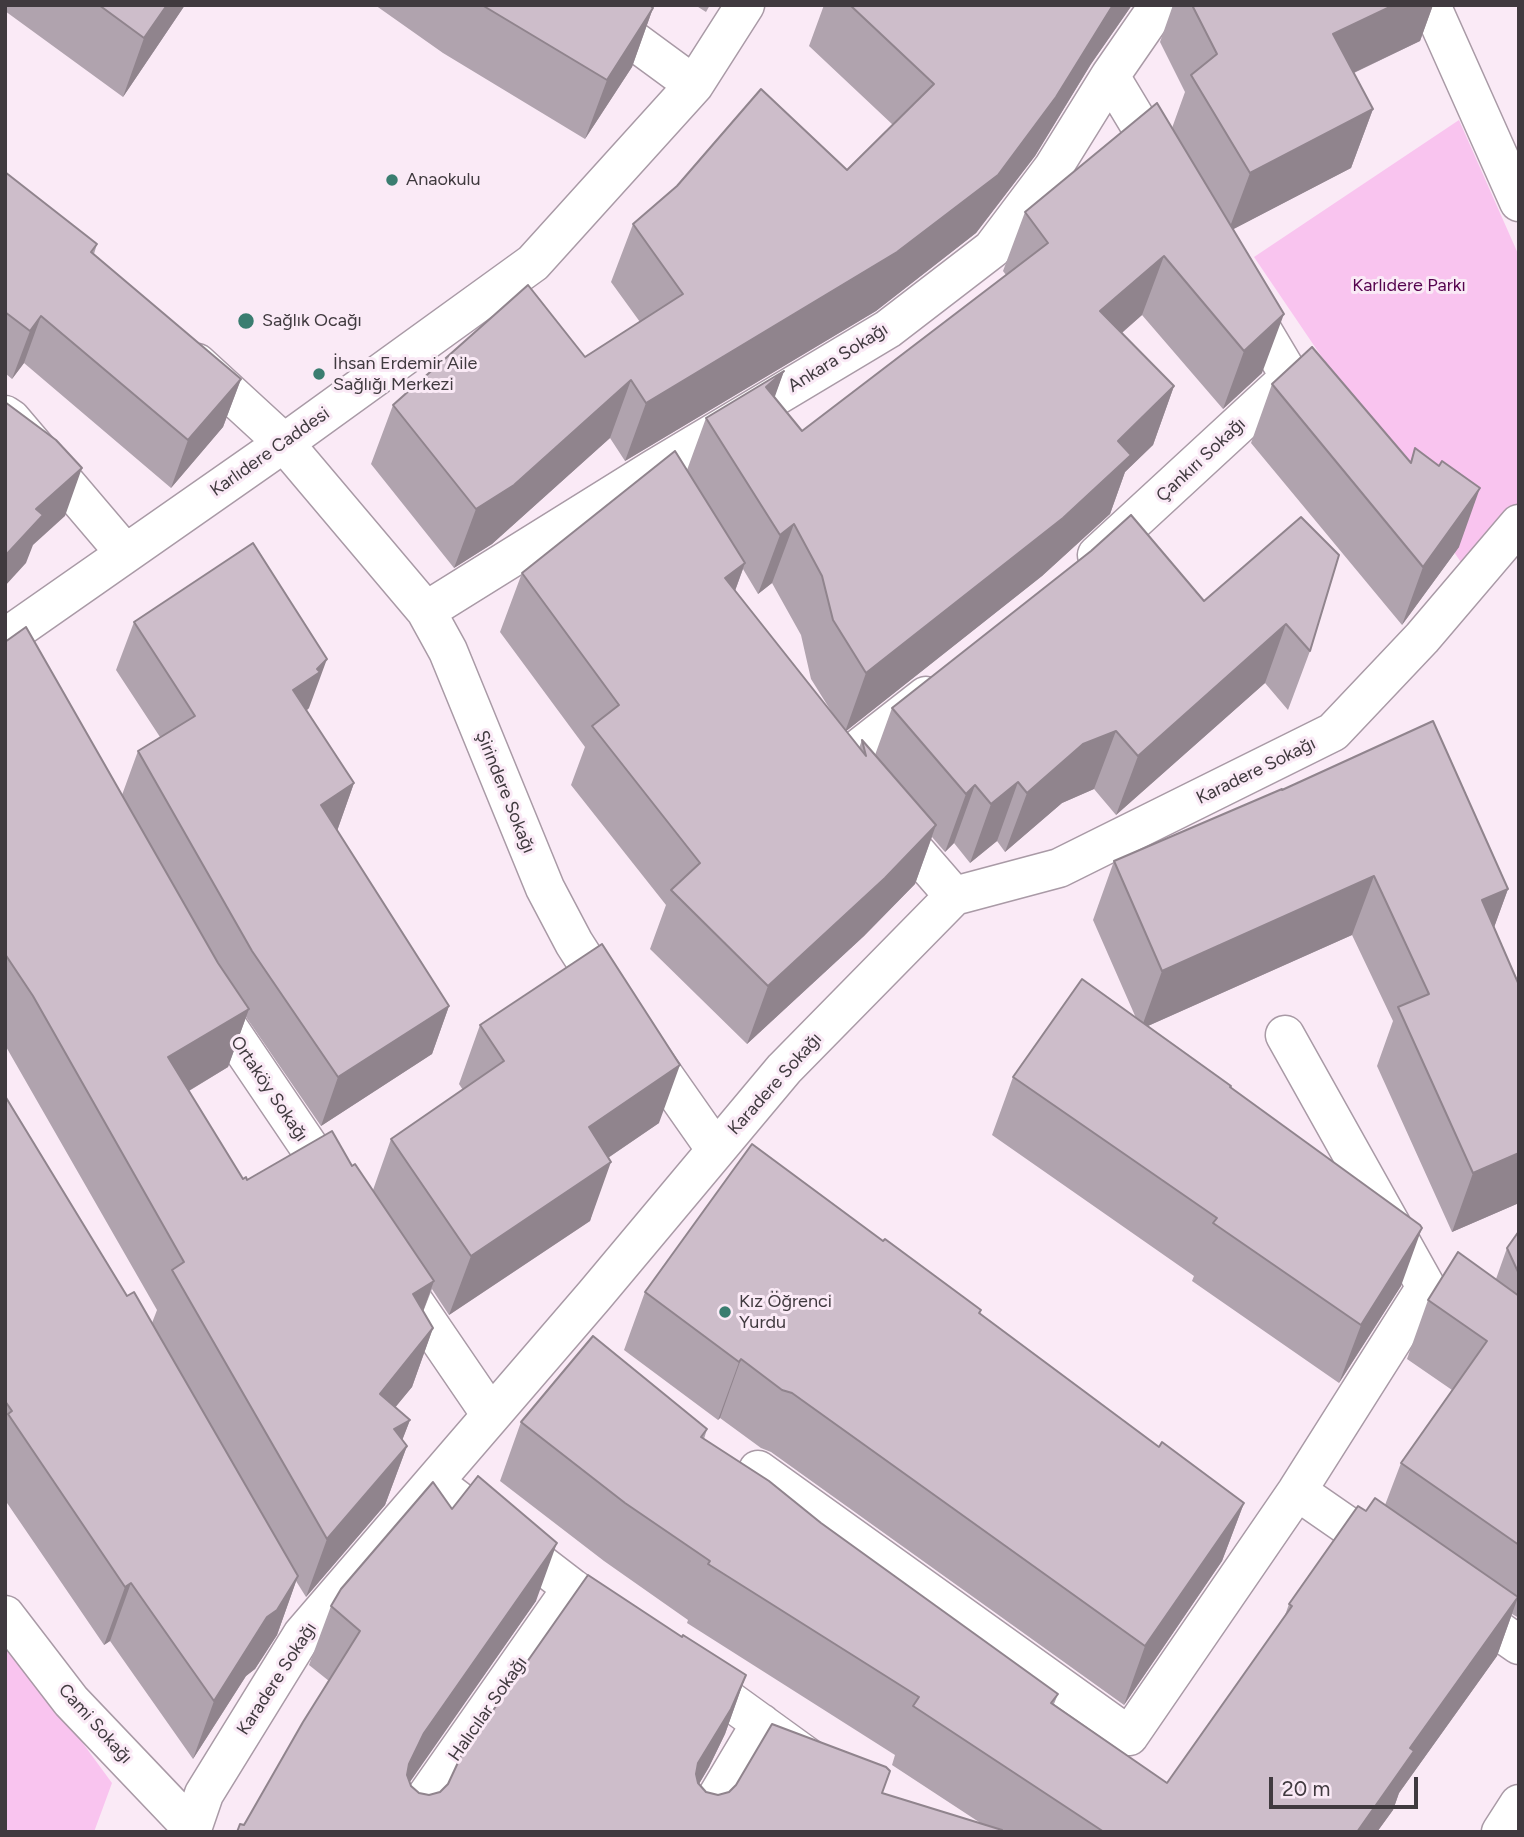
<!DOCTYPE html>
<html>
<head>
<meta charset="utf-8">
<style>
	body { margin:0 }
	#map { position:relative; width:1524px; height:1837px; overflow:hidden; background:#faeaf6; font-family:Figtree,sans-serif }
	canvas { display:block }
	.frame { position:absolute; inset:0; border:7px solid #403a3f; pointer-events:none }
	.scale { position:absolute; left:1269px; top:1777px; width:149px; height:32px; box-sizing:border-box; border:4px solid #403a3f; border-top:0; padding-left:9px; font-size:21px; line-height:24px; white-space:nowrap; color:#403a3f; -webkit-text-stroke:5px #faeaf6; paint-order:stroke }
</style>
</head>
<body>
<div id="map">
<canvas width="1524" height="1837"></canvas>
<div class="frame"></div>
<div class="scale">20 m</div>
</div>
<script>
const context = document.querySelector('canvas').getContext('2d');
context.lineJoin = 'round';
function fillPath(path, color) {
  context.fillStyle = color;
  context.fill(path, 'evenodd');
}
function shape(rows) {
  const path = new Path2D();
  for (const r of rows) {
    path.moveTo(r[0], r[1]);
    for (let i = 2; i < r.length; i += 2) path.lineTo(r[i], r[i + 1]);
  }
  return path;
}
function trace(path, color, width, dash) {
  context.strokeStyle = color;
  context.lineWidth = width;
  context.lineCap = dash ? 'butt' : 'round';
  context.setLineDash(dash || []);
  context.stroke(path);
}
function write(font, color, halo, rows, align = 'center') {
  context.font = font + ' Figtree,sans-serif';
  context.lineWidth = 6;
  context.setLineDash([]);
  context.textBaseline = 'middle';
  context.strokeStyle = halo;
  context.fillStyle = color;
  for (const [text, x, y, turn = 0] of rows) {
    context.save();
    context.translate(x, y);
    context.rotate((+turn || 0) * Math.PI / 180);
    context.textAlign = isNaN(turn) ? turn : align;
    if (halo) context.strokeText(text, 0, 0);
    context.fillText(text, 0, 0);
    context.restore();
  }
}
const green = shape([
	[1459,120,1519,256,1519,542,1473,580,1254,257],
	[5,1637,112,1783,94,1832,5,1832]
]);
const minor = shape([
	[585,5,694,85],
	[1431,5,1519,202],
	[1110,76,1163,164],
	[197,363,284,443,426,611,448,651,545,888,574,943,606,993,716,1150],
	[5,415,11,419,125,553],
	[1097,555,1290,377,1246,303],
	[426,611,654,469,888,329,992,249,1053,168,1110,76,1159,5],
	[5,638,284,443,533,263,694,85,745,5],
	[839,764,926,696],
	[888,820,954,896],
	[209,999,336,1187],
	[403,1286,491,1415],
	[758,1470,1129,1736,1297,1491,1426,1287,1285,1035],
	[434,1482,572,1588,619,1622],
	[1297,1491,1388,1554],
	[1463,1606,1519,1645],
	[5,1615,71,1701,192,1828],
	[694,1675,810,1759],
	[191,1832,204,1794,302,1635,594,1296,784,1069,954,896,1059,868,1333,732,1422,638,1519,524],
	[407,1832,421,1804,572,1588],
	[696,1832,761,1723],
	[1501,1832,1519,1804]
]);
const wall = shape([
	[5,5,185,5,123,97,5,11],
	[375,5,650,5,653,8,632,67,585,139,443,53],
	[695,5,710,5,706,12],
	[824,5,1132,5,1091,64,1035,156,976,233,876,311,625,461,610,438,492,544,454,568,371,464,393,405,585,357,640,322,611,282,633,224,847,170,893,125,809,46],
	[1173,5,1433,5,1420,41,1354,73,1373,109,1351,168,1233,229,1262,373,1223,409,1142,315,1122,333,1174,386,1153,445,1125,472,1110,514,1042,576,846,731,859,748,862,740,875,755,892,708,1204,601,1301,517,1310,651,1288,710,1265,683,1116,815,1094,789,1062,803,1005,852,997,841,970,863,954,843,945,852,932,837,915,884,864,936,747,1044,650,949,666,905,571,785,585,747,500,632,522,573,687,470,706,418,784,371,774,397,802,431,1006,275,1003,271,1025,212,1172,128,1185,92,1160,42],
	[743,569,758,594,772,583,801,635,811,679,836,719,735,591],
	[5,172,97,244,94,254,241,379,223,427,171,488,24,363,12,379,5,373],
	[1272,384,1410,463,1415,448,1459,547,1402,625,1251,443],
	[134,622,309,708,306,710,354,783,337,831,449,1006,432,1054,321,1126,246,1017,228,1067,189,1091,243,1179,247,1180,352,1166,373,1190,391,1139,463,1090,459,1084,480,1025,659,1123,608,1158,590,1221,449,1315,432,1289,423,1312,433,1328,412,1387,395,1407,410,1420,402,1440,407,1446,385,1505,306,1597,296,1581,277,1635,255,1669,246,1676,193,1759,110,1641,104,1645,5,1500,5,1096,127,1296,152,1323,157,1310,5,1045,5,642,122,795,138,751,160,737,116,670],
	[1282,790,1508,889,1494,927,1519,985,1519,1203,1452,1232,1377,1066,1393,1021,1352,935,1148,1026,1230,1088,1401,1286,1339,1383,1192,1281,1194,1276,992,1135,1013,1077,1136,1018,1093,920,1114,861],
	[1519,1231,1519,1618,1512,1614,1497,1656,1399,1793,1393,1810,1377,1832,237,1832,244,1825,329,1681,309,1665,331,1606,452,1509,536,1601,409,1782,411,1786,419,1793,429,1795,440,1792,682,1637,746,1675,725,1734,709,1767,699,1784,706,1792,718,1795,882,1793,982,1824,892,1765,895,1755,687,1623,688,1620,604,1561,500,1481,521,1422,707,1429,704,1439,1058,1694,1054,1704,1167,1783,1284,1618,1289,1604,1366,1511,1385,1505,1401,1463,1452,1390,1407,1359,1428,1300,1496,1279,1507,1248],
	[883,1241,981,1310,980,1314,1159,1447,1244,1503,1222,1561,1124,1705,771,1452,761,1448,720,1418,718,1420,624,1350,645,1292]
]);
const shadedWall = shape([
	[167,5,185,5,123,97,144,38],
	[1113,5,1132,5,1091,64,1035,156,976,233,876,311,625,461,646,403],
	[1394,5,1433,5,1420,41,1311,93,1333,34],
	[653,8,632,67,585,139,607,80],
	[1373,109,1351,168,1228,232,1250,173],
	[1164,256,1142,315,1079,370,1100,311],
	[1284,314,1262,373,1223,409,1244,351],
	[41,316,24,363,12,379,30,331],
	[784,371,763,430,766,387],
	[241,379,223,427,171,488,188,440],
	[631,380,610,438,492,544,454,568,476,509],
	[1174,386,1153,445,1125,472,1110,514,1042,576,845,732,866,673,1118,441],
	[82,468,65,516,33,545,26,563,5,586,5,556,36,509],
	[1480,488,1459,547,1402,625,1423,567],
	[794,524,772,583,758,594,780,535],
	[745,563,724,621,725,578],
	[1286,624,1265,683,1116,815,1138,756],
	[327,659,309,708,306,711,293,690],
	[1116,731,1094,789,1062,803,1005,852,1027,793,1083,744],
	[1018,782,997,841,970,863,991,804],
	[354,783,337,831,321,805],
	[975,785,954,843,945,852,966,794],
	[936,825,915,884,864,936,747,1044,768,986],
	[1374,876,1352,935,1141,1029,1162,971],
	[1508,889,1487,947,1482,900],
	[449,1006,432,1054,321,1126,338,1077],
	[249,1009,228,1067,147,1116,168,1057],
	[680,1065,659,1123,568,1185,589,1127],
	[1519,1153,1519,1203,1452,1232,1473,1173],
	[611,1162,590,1221,449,1315,471,1256],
	[1422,1228,1401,1286,1339,1383,1361,1325],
	[434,1281,413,1339,413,1294],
	[433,1328,412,1387,358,1453,380,1394],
	[741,1359,720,1418,718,1420,739,1362],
	[410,1420,395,1459,407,1446,385,1505,306,1597,327,1539,394,1429],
	[1244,1503,1222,1561,1124,1705,1145,1646],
	[557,1543,536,1601,403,1792,409,1764,424,1733],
	[298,1576,277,1635,255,1669,246,1676,193,1759,214,1701,267,1617],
	[131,1583,110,1641,104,1645,125,1587],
	[1518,1597,1497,1656,1399,1793,1393,1810,1377,1832,1357,1832,1410,1748],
	[746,1675,725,1734,709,1767,677,1821,698,1763]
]);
const building = shape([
	[99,5,167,5,144,38,99,5],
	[482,5,650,5,653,8,607,80,482,5],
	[850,5,1113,5,1056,97,998,175,897,252,646,403,631,380,514,485,476,509,393,405,528,285,585,357,683,294,633,224,677,186,761,89,847,170,934,84,850,5],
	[1192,5,1394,5,1333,34,1373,109,1250,173,1191,75,1217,54,1192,5],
	[1157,103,1284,314,1244,351,1164,256,1100,311,1174,386,1118,441,1131,455,1063,518,866,673,833,620,822,576,794,524,780,535,706,418,784,371,766,387,802,431,1048,243,1025,212,1157,103],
	[5,172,97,244,91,252,241,379,188,440,41,316,30,331,5,312,5,172],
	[1312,347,1411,463,1415,448,1439,466,1442,461,1480,488,1423,567,1272,384,1312,347],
	[5,402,56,440,82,468,36,509,43,515,5,556,5,402],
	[675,451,745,563,725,578,866,756,862,740,936,825,885,878,768,986,671,890,700,863,592,726,619,705,522,573,675,451],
	[1131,515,1204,601,1301,517,1339,555,1310,651,1286,624,1138,756,1116,731,1083,744,1027,793,1018,782,991,804,975,785,966,794,892,708,1091,551,1131,515],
	[253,543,327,659,317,669,320,672,293,690,354,783,321,805,449,1006,338,1077,252,951,138,751,195,716,134,622,253,543],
	[26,627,218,963,249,1009,168,1057,243,1179,246,1177,247,1180,332,1131,352,1166,355,1164,434,1281,413,1294,433,1328,380,1394,410,1420,394,1429,407,1446,327,1539,172,1270,184,1262,33,996,5,954,5,642,26,627],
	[1433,721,1508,889,1482,900,1519,985,1519,1153,1473,1173,1398,1007,1429,994,1374,876,1162,971,1114,861,1282,789,1282,790,1433,721],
	[602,944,680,1065,589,1127,611,1162,471,1256,391,1139,504,1061,480,1025,602,944],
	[1082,979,1231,1086,1230,1087,1420,1225,1422,1228,1361,1325,1213,1223,1217,1218,1013,1077,1082,979],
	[5,1096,127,1296,134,1292,298,1576,277,1610,267,1617,214,1701,131,1583,125,1587,8,1414,12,1411,5,1401,5,1096],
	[752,1144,883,1241,885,1239,981,1310,979,1313,1159,1447,1162,1442,1244,1503,1145,1646,792,1393,782,1390,741,1359,739,1362,645,1292,752,1144],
	[1519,1231,1519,1274,1507,1248,1519,1231],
	[1458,1252,1519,1296,1519,1545,1401,1463,1487,1341,1428,1300,1458,1252],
	[593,1336,707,1429,701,1437,769,1481,821,1523,1058,1694,1051,1703,1167,1783,1292,1606,1289,1604,1358,1506,1366,1511,1375,1498,1518,1597,1410,1748,1414,1751,1357,1832,1104,1832,913,1706,919,1697,708,1564,710,1561,625,1503,521,1422,593,1336],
	[478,1476,557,1543,424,1733,409,1764,407,1775,411,1786,419,1793,429,1795,440,1792,448,1784,461,1756,588,1575,682,1637,683,1635,746,1675,731,1709,698,1763,696,1774,698,1783,706,1792,718,1795,729,1792,736,1785,772,1724,886,1767,890,1771,882,1793,1002,1830,1002,1832,237,1832,240,1824,244,1825,303,1722,360,1631,331,1606,341,1589,433,1482,452,1509,478,1476]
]);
const markers = [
	[392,180,7,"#3a7d70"],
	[246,321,9,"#3a7d70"],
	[319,374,7,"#3a7d70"],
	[725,1312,7,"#3a7d70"]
];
const poiNames = [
	["Anaokulu",406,180],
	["Sağlık Ocağı",262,321],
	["İhsan Erdemir Aile",333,364],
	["Sağlığı Merkezi",333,385],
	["Kız Öğrenci",739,1302],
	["Yurdu",739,1323]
];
const parkNames = [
	["Karlıdere Parkı",1409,286]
];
const streetNames = [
	["Ankara Sokağı",838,358,-32],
	["Karlıdere Caddesi",270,452,-35],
	["Çankırı Sokağı",1201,460,-43],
	["Karadere Sokağı",1256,771,-26],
	["Şirindere Sokağı",505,792,68],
	["Karadere Sokağı",775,1084,-48],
	["Ortaköy Sokağı",269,1089,56],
	["Karadere Sokağı",277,1679,-57],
	["Halıcılar Sokağı",488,1709,-55],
	["Cami Sokağı",95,1724,48]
];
fillPath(green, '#f9c4ef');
trace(minor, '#a99aa6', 41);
trace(minor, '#fff', 38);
fillPath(wall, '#b0a3ae');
fillPath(shadedWall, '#90848d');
fillPath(building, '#cdbdca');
trace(building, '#90848d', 2);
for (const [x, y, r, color] of markers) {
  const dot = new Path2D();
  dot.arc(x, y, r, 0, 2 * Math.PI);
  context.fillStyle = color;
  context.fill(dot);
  trace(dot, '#faeaf6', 2.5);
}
write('18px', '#403a3f', '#faeaf6', poiNames, 'left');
write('18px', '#55034e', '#faeaf6', parkNames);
write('18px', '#403a3f', '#faeaf6', streetNames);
</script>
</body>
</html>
